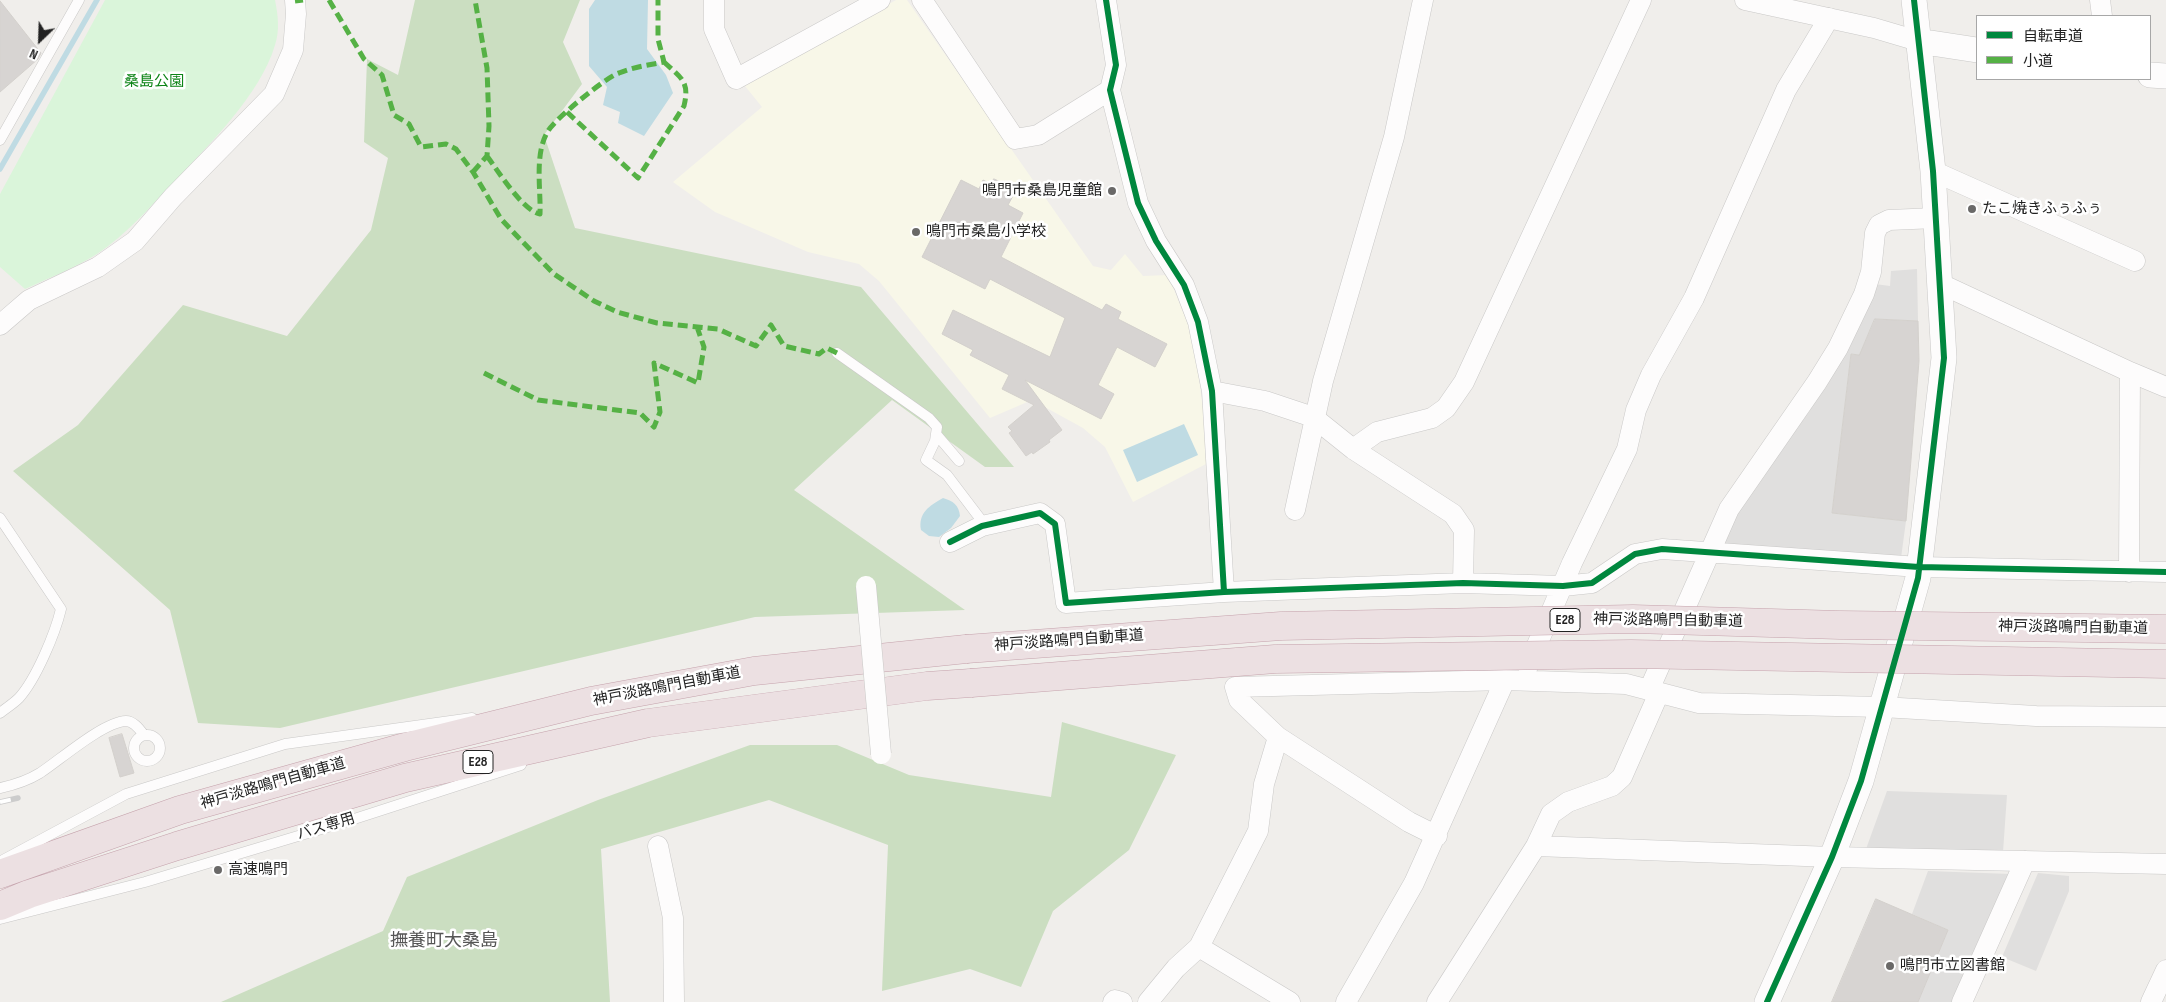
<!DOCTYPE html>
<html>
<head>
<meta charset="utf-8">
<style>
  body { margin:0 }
  #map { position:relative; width:2166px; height:1002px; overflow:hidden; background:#f0eeeb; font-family:"Sofia Sans Condensed","Noto Sans JP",sans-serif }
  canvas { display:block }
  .legend { position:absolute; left:1976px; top:15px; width:175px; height:65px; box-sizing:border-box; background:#fff; border:1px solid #a7a7a7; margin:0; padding:6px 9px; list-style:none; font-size:15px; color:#222 }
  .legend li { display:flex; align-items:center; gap:10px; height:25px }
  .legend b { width:25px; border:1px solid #a7a7a7 }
  .north { position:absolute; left:15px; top:15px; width:50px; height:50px; -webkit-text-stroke:4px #fff; paint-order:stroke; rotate:204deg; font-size:14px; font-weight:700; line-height:20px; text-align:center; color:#222 }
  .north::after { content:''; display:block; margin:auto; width:18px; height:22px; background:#222; clip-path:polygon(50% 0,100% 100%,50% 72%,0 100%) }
</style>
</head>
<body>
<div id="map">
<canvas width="2166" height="1002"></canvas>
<ul class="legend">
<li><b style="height:6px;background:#00873e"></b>自転車道</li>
<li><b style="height:6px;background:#55b145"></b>小道</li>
</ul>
<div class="north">N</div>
</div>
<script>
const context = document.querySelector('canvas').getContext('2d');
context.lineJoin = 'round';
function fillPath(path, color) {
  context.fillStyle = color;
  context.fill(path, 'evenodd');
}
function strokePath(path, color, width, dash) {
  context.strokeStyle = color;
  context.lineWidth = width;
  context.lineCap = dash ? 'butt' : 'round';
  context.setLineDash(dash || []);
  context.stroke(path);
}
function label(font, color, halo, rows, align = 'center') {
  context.font = font + ' "Sofia Sans Condensed","Noto Sans JP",sans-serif';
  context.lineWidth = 5;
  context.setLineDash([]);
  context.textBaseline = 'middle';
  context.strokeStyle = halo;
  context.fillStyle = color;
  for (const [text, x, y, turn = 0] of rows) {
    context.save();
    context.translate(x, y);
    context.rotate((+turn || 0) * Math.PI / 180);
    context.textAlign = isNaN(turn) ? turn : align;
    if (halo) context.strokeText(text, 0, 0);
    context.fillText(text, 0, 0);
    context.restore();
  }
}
fillPath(new Path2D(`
  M896,0H907L1093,266L1111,270L1125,254L1143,276L1168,275L1194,339L1204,418L1206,464L1133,502L1105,447L1083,428L1032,400L990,418L879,281L859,264L808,252L715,212L673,182L762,107L745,86Z`), '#f8f7e8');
fillPath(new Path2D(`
  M415,0H580L563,42L582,84L544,135L575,228L861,287L1014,467H985L892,400L794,490L965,610L755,617L280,728L198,723L170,610L13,471L78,425L183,305L287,336L371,230L388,158L364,142L367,59L398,75Z
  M1062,722L1176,755L1129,850L1053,911L1021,987L970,969L882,991L888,845L769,800L601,849L610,1002H221L383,931L407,877L598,800L750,745H837L909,775L1051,797Z`), '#cbdec1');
fillPath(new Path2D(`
  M105,0H275C278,15 280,30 275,45C261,94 207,147 172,184C148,209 126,235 97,254C75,268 49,278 25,289L0,267V194Z`), '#daf5da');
fillPath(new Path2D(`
  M1917,269L1918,321L1875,319L1859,355L1851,354L1832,513L1906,521L1901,558L1721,549L1736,506L1809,412L1869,305L1875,284L1890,286L1891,271Z
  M1887,791L2007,795L2003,852L1866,849Z
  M1928,871L2011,874L1955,1002H1918L1948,930L1912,914Z
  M2038,873L2069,876V891L2036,971L2002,957Z`), '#e0dfde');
fillPath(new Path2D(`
  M595,0H648L647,49L666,75L673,93L644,136L618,123L620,112L603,105L607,87L589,66V9Z
  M1184,424L1198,455L1137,482L1123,450Z
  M943,498C953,501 959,505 960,516L951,528L939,537L929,536L921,530C918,513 929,506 943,498Z`), '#bfdbe3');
strokePath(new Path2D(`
  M0,169L97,0`), '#bfdbe3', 5.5);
const building = new Path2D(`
  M0,1L41,53L38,59L0,92Z
  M994,179L1008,185L1006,191L1014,194L1008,205L1023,213L1001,257L1102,310L1106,304L1121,312L1118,319L1167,344L1155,367L1117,347L1098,385L1114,394L1101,419L1025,380L1062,430L1049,440L1050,442L1033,454L1032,452L1026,456L1009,433L1012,431L1008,427L1034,405L1002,389L1009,375L970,355L973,350L942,334L953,310L1050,357L1065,318L990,279L985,289L922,257L961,180L979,189L983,180L991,184Z
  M1875,319L1918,321L1919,361L1906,521L1832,513L1851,354L1859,355Z
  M122,734L134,773L120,777L109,738Z
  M1876,899L1948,930L1918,1002H1832Z`);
fillPath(building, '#d7d4d2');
strokePath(building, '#d3d0cc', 1);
const service = new Path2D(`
  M0,140L79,0
  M837,353L929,418L937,427L935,441L926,460L947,475L985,525
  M936,434L959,461
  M0,518L61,609C55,634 36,679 19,698C13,704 6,708 0,713
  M134 748a13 13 0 1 1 26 0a13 13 0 1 1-26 0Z
  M0,788C14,785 27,781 40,773C60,760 103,722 126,721C134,721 140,730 144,735
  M3,860L126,794L285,744L472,718
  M0,919L145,882L348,821L521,765`);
const minor = new Path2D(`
  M714,0V29L736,79L880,0
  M922,0L1015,139L1038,135L1110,90
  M1106,0L1116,65L1110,90L1138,203L1156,241L1184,285L1198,322L1212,391L1224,592
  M1745,0L1874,28L1918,41
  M2100,0L2102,16
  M1933,171L2135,261
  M1941,284L2130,372L2129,572
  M0,325L29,300L98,267L135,241L173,197L274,94L293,50L296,14L295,0
  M2130,372L2166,387
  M1212,391L1265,401L1313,417L1353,449L1453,514L1464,530L1463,583
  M1353,449L1377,432L1432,418L1446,408L1464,382L1641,0
  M1295,510L1323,381L1394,137L1423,0
  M950,542L982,526L1040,513L1055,524L1066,603L1224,592L1463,583L1563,586L1592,583L1635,554L1662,549L1919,567L2166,572
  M1528,666L1572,563L1627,449L1636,410L1651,375L1694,298L1786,90L1829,18
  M1649,690L1729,509L1817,382L1838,348L1864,294L1871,272L1875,233L1879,225L1889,220L1936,218
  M1437,836L1409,822L1278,737L1239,700L1235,687L1505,680L1626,684L1699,703L1882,707L2036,716L2166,717
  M658,846L673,918L674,1002
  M1536,846L1832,857L2166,864
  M1199,947L1290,1002
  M1113,1002L1115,1000L1122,1002
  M1148,1002L1176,968L1199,947L1258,831L1264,784L1278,737
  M1346,1002L1414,883L1505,680
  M1437,1002L1536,846L1551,814L1568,802L1612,786L1622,777L1659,693
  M1962,1002L2025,861
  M2151,1002L2166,970`);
const tertiary = new Path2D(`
  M1918,41L1977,50
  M2150,75L2166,76
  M1767,1002L1832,857L1861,781L1918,578L1944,358L1933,171L1914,0`);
const motorway = new Path2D(`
  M0,874L180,810L405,747L591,701L754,671L966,649
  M0,906L29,894L177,846L405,778L648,723L927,686L971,683`);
strokePath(service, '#c9c8c7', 11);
strokePath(minor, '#c9c8c7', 21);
strokePath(tertiary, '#c9c8c7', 26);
strokePath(motorway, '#c5a2ac', 29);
strokePath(service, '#fdfcfc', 10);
strokePath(minor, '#fdfcfc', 20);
strokePath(tertiary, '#fdfcfc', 25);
strokePath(motorway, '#ece0e2', 28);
const rail = new Path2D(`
  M0,802L18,798`);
strokePath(rail, '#ccc', 5.5);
strokePath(rail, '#fff', 4, [11]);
const minorBridge = new Path2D(`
  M866,586L881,754`);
const motorwayBridge = new Path2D(`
  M966,649L1281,626L1633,619L1840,625L2166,629
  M971,683L1275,659L1631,654L2166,664`);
strokePath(minorBridge, '#c9c8c7', 21, []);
strokePath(motorwayBridge, '#c5a2ac', 29, []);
strokePath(minorBridge, '#fdfcfc', 20);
strokePath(motorwayBridge, '#ece0e2', 28);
strokePath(new Path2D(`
  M329,0L364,59L382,75L394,115L409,124L421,147L446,144L456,149L473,172L501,219L516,235L554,274L594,301L617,312L657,323L718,329L756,346L771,325L784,346L819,354L827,348L837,353
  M295,1L303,0
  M567,112L638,178L684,106C690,81 681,78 664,62
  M487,156C498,171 523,211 540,214C541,189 534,154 548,131C555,119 606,77 619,73C633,67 649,65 664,62L658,39V0
  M473,172L487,156L489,126L487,68L475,0
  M484,373L538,400L640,413L654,427L660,412L654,363L698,383L704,347L697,327`), '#55b145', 5, [10, 5]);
strokePath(new Path2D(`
  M1106,0L1116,65L1110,90L1138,203L1156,241L1184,285L1198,322L1212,391L1224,592
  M950,542L982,526L1040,513L1055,524L1066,603L1224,592L1463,583L1563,586L1592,583L1635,554L1662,549L1919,567L2166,572
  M1767,1002L1832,857L1861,781L1918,578L1944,358L1933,171L1914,0`), '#00873e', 6);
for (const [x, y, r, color] of [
  [1112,191,5,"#6a6968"],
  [1972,209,5,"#6a6968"],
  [916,232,5,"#6a6968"],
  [218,870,5,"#6a6968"],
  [1890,966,5,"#6a6968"]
]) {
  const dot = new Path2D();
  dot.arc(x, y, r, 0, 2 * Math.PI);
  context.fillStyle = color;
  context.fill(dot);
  strokePath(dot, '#fff', 2);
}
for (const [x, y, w] of [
  [1565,620,30],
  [478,762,30]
]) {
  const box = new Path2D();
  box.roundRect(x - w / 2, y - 11.5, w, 23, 4);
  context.fillStyle = '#fff';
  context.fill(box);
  strokePath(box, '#222', 1);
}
label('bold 14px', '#222', null, [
  ["E28",1565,620],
  ["E28",478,762]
]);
label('15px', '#0c8416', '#fff', [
  ["桑島公園",154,82]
]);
label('15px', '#222', '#fff', [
  ["鳴門市桑島児童館",1102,191,"right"],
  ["たこ焼きふぅふぅ",1982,209],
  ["鳴門市桑島小学校",926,232],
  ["高速鳴門",228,870],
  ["鳴門市立図書館",1900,966]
], 'left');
label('15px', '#222', '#fff', [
  ["神戸淡路鳴門自動車道",1668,621,1],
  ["神戸淡路鳴門自動車道",2073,628,1],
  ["神戸淡路鳴門自動車道",1069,641,-4],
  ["神戸淡路鳴門自動車道",667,687,-11],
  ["神戸淡路鳴門自動車道",273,784,-16],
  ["バス専用",326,827,-17]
]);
label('18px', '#555', '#fff', [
  ["撫養町大桑島",444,941]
]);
</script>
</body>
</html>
